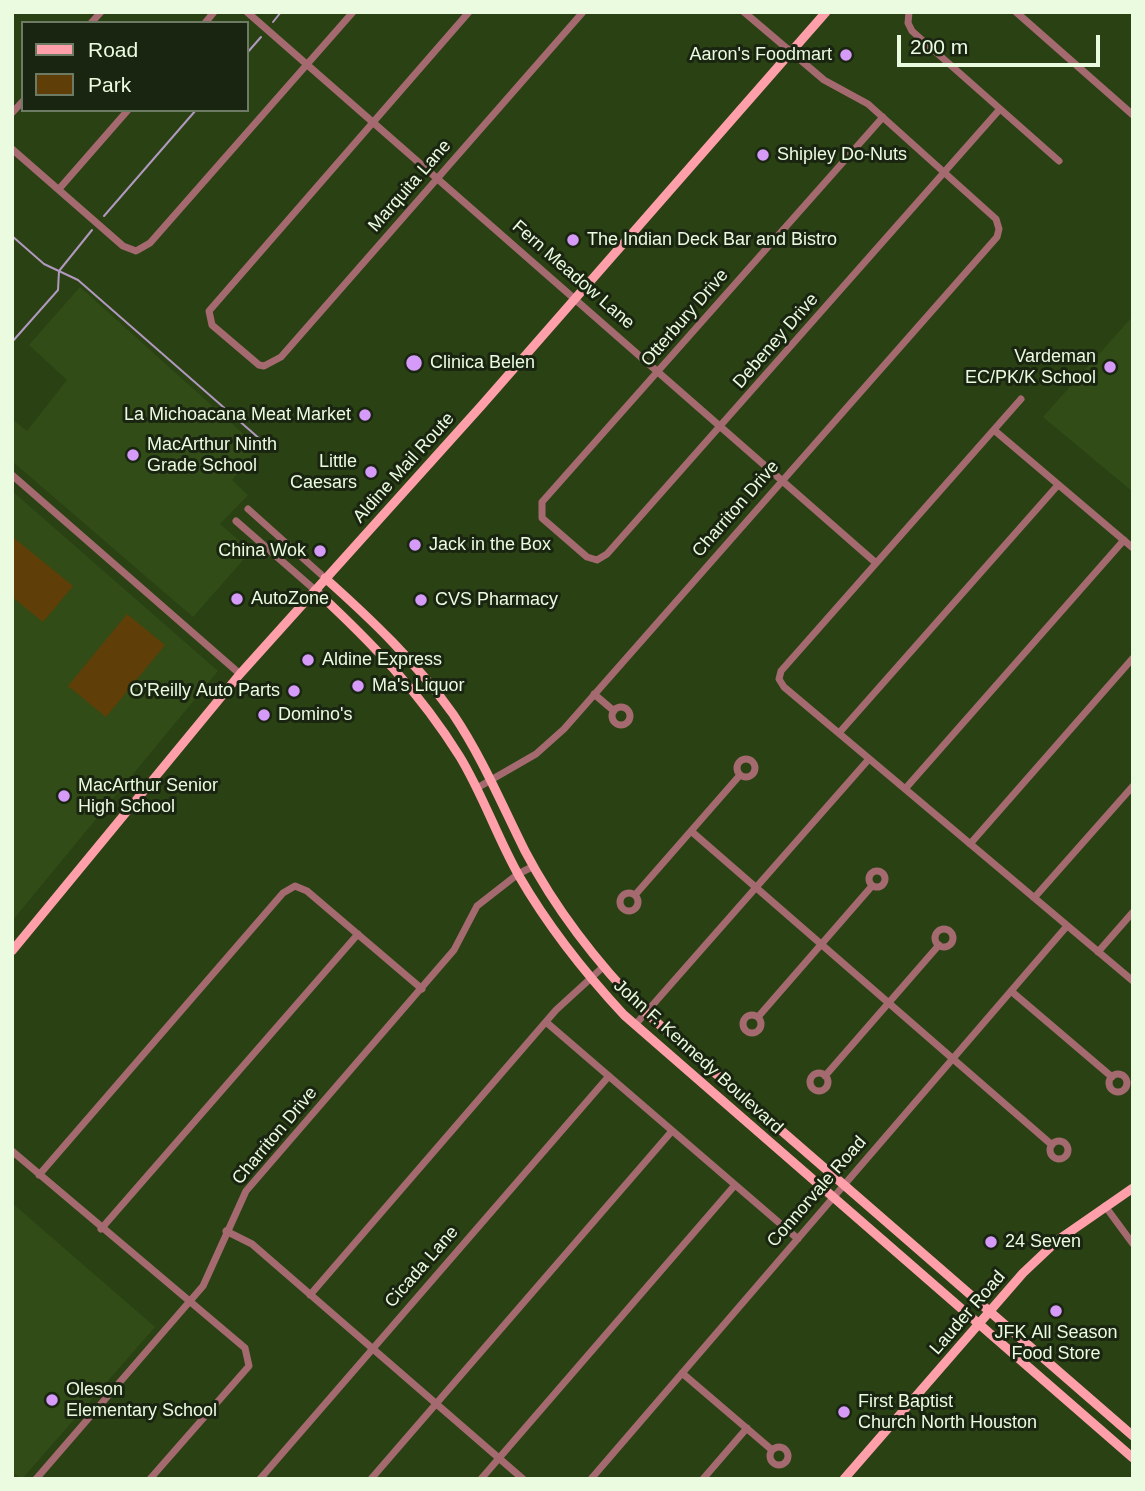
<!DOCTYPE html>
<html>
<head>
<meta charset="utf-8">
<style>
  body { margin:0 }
  #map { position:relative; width:1145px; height:1491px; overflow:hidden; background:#2a4213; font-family:Helvetica,sans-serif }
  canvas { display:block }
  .frame { position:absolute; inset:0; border:14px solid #ebfbe0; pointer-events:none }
  .legend { position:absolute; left:21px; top:21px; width:228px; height:91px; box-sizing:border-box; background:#1a2511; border:2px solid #6e7b64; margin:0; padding:9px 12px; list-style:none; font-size:21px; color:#ebfbe0 }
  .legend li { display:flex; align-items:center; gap:14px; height:35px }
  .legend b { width:35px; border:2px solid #6e7b64 }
  .scale { position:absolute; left:897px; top:35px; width:203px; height:32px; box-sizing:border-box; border:4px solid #ebfbe0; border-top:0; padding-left:9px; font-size:21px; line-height:24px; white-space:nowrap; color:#ebfbe0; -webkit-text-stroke:5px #1a2511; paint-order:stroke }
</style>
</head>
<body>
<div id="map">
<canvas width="1145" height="1491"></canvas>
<div class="frame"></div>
<ul class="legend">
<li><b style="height:9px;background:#fe9faa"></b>Road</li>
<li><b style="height:19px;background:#603e07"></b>Park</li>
</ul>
<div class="scale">200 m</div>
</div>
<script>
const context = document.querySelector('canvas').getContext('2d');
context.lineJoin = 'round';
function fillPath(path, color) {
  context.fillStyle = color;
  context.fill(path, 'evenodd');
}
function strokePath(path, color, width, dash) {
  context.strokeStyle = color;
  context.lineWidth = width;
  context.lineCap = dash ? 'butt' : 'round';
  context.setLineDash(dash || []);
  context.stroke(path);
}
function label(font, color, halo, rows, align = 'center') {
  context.font = font + ' Helvetica,sans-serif';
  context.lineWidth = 6;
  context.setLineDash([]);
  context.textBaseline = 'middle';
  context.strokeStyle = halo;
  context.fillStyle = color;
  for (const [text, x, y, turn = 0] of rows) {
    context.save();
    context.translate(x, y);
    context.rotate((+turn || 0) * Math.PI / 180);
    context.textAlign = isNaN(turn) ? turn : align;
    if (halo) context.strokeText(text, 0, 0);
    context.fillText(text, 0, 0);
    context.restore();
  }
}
fillPath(new Path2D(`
  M80,287L259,448L232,480L248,495L220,524L251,551L193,617L12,461V419L27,431L67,380L29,345Z
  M1133,316V492L1043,417Z
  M12,491L218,671L12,921Z
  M12,1203L155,1327L22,1479L12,1472Z`), '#314c16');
fillPath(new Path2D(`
  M14,538L73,586L43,622L12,597Z
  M127,614L165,645L106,717L68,686Z`), '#603e07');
strokePath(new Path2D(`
  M273,22L281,12
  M247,53L261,37
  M104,216L196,110
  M12,236L44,264L78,280L261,440
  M12,342L58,290L59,271L92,230`), '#b198bf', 2);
strokePath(new Path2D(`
  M247,12L876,563
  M469,12L209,311L212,325L259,365L264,366L281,357L583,12
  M909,12L908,23L912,31L1059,161
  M1016,12L1133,115
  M91,23L101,12
  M205,23L214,12
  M12,113L23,101
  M883,117L542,502V518L587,557L597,560L607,554L1000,109
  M12,149L123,246L136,251L150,243L353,12
  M59,189L128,110
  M1021,399L781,671L779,679L784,687L1133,981
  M994,430L1133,548
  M12,475L240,674
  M248,509L325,578
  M236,521L315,590
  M594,694L614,711
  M612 716a9 9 0 1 1 18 0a9 9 0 1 1-18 0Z
  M839,733L1058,485
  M737 768a9 9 0 1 1 18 0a9 9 0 1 1-18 0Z
  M477,788L536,754L564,729L997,237L999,229L996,219L868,104L824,80L744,12
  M905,789L1124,540
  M691,831L1052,1145
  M970,844L1133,658
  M869 879a8 8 0 1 1 16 0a8 8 0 1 1-16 0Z
  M620 902a9 9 0 1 1 18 0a9 9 0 1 1-18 0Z
  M635,895L740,775
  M1034,898L1133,786
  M935 938a9 9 0 1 1 18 0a9 9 0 1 1-18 0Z
  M1098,952L1133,912
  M1011,991L1112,1077
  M743 1024a9 9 0 1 1 18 0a9 9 0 1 1-18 0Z
  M758,1017L872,886
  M546,1022L798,1239
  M635,1025L869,759
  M810 1082a9 9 0 1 1 18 0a9 9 0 1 1-18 0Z
  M1109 1083a9 9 0 1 1 18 0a9 9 0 1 1-18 0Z
  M825,1076L939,945
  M1050 1150a9 9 0 1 1 18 0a9 9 0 1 1-18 0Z
  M12,1151L245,1348L249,1366L150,1479
  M39,1175L283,893L295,886L307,891L422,989
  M1105,1206L1133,1244
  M101,1229L358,934
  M226,1231L252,1244L523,1479
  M310,1295L556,1010L602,968
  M682,1373L772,1450
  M770 1456a9 9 0 1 1 18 0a9 9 0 1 1-18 0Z
  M36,1479L203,1286L246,1191L454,950L477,906L518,874L534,866
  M260,1479L609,1076
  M371,1479L672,1131
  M481,1479L735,1185
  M591,1479L1067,926
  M703,1479L747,1428`), '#a46a70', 7);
strokePath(new Path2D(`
  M325,578C372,620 416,662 453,714C482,757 502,805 525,851C557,912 598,964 646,1013L1133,1436
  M315,590C371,642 419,691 460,757C483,795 497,837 519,876C548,926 585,973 624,1015L1133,1458
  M12,951L240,674L482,405L826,12
  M844,1479L1023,1273L1058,1240L1133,1188`), '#fe9faa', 9);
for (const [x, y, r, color] of [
  [846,55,7,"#d69bf9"],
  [763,155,7,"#d69bf9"],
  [573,240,7,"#d69bf9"],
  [414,363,9,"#d69bf9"],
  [1110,367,7,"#d69bf9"],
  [365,415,7,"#d69bf9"],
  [133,455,7,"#d69bf9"],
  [371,472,7,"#d69bf9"],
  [415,545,7,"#d69bf9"],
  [320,551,7,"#d69bf9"],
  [237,599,7,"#d69bf9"],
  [421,600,7,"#d69bf9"],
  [308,660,7,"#d69bf9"],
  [358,686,7,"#d69bf9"],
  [294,691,7,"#d69bf9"],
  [264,715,7,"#d69bf9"],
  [64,796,7,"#d69bf9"],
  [991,1242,7,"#d69bf9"],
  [1056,1311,7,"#d69bf9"],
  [52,1400,7,"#d69bf9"],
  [844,1412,7,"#d69bf9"]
]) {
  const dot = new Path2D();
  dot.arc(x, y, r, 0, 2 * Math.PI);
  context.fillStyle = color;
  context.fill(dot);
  strokePath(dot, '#1a2511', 2.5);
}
label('18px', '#ebfbe0', '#1a2511', [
  ["Aaron's Foodmart",832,55,"right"],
  ["Shipley Do-Nuts",777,155],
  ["The Indian Deck Bar and Bistro",587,240],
  ["Vardeman",1096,357,"right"],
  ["EC/PK/K School",1096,378,"right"],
  ["Clinica Belen",430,363],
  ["La Michoacana Meat Market",351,415,"right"],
  ["MacArthur Ninth",147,445],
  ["Grade School",147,466],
  ["Little",357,462,"right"],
  ["Caesars",357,483,"right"],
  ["Jack in the Box",429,545],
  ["China Wok",306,551,"right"],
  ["AutoZone",251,599],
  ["CVS Pharmacy",435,600],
  ["Aldine Express",322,660],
  ["Ma's Liquor",372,686],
  ["O'Reilly Auto Parts",280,691,"right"],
  ["Domino's",278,715],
  ["MacArthur Senior",78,786],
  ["High School",78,807],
  ["24 Seven",1005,1242],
  ["JFK All Season",1056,1333,"center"],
  ["Food Store",1056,1354,"center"],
  ["Oleson",66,1390],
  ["Elementary School",66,1411],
  ["First Baptist",858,1402],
  ["Church North Houston",858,1423]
], 'left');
label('18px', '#ebfbe0', '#1a2511', [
  ["Marquita Lane",410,186,-49],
  ["Fern Meadow Lane",573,275,41],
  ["Otterbury Drive",685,318,-49],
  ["Debeney Drive",776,341,-49],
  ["Aldine Mail Route",404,468,-48],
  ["Charriton Drive",736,509,-49],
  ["John F. Kennedy Boulevard",698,1057,42],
  ["Charriton Drive",275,1136,-50],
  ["Connorvale Road",817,1192,-49],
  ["Cicada Lane",422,1267,-49],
  ["Lauder Road",968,1313,-49]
]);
</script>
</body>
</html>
